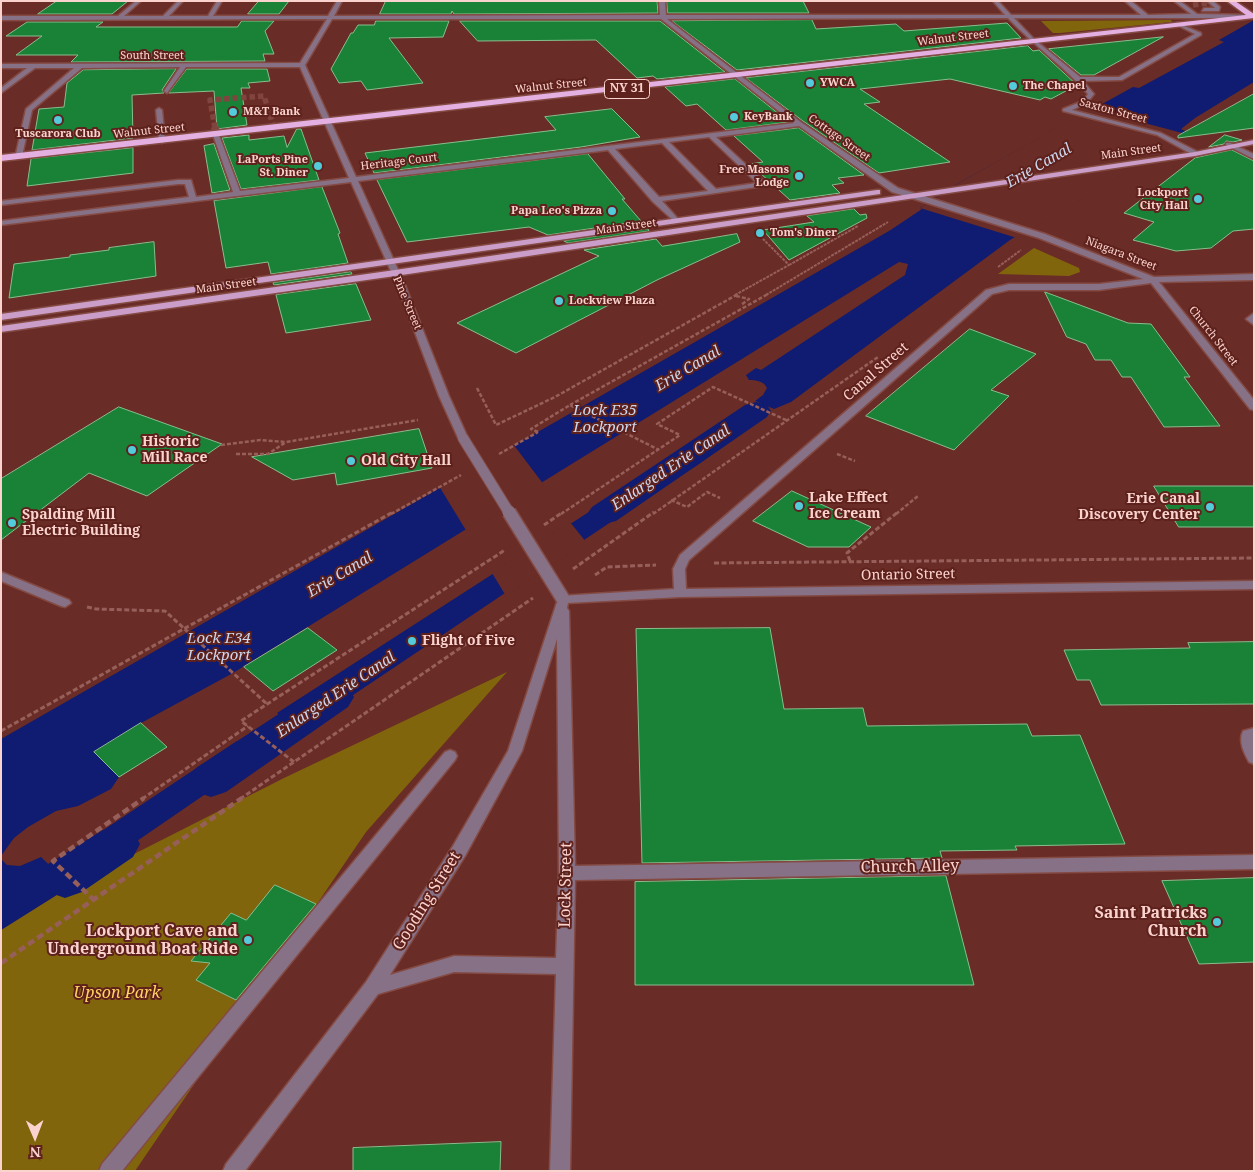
<!DOCTYPE html>
<html>
<head>
<meta charset="utf-8">
<style>
  body { margin:0 }
  #map { position:relative; width:1255px; height:1172px; overflow:hidden; background:#6a2c26; font-family:"Noto Serif",serif }
  canvas { display:block }
  .frame { position:absolute; inset:0; border:2px solid #fbd3ce; pointer-events:none }
  .north { position:absolute; left:10px; top:1112px; width:50px; height:50px; -webkit-text-stroke:4px #5e211c; paint-order:stroke; rotate:179deg; font-size:14px; font-weight:700; line-height:20px; text-align:center; color:#fbd3ce }
  .north::after { content:''; display:block; margin:auto; width:18px; height:22px; background:#fbd3ce; clip-path:polygon(50% 0,100% 100%,50% 72%,0 100%) }
</style>
</head>
<body>
<div id="map">
<canvas width="1255" height="1172"></canvas>
<div class="frame"></div>
<div class="north">N</div>
</div>
<script>
const context = document.querySelector('canvas').getContext('2d');
context.lineJoin = 'round';
function fillPath(path, color) {
  context.fillStyle = color;
  context.fill(path, 'evenodd');
}
function strokePath(path, color, width, dash) {
  context.strokeStyle = color;
  context.lineWidth = width;
  context.lineCap = dash ? 'butt' : 'round';
  context.setLineDash(dash || []);
  context.stroke(path);
}
function label(font, color, halo, rows, align = 'center') {
  context.font = font + ' "Noto Serif",serif';
  context.lineWidth = 4;
  context.setLineDash([]);
  context.textBaseline = 'middle';
  context.strokeStyle = halo;
  context.fillStyle = color;
  for (const [text, x, y, turn = 0] of rows) {
    context.save();
    context.translate(x, y);
    context.rotate((+turn || 0) * Math.PI / 180);
    context.textAlign = isNaN(turn) ? turn : align;
    if (halo) context.strokeText(text, 0, 0);
    context.fillText(text, 0, 0);
    context.restore();
  }
}
fillPath(new Path2D(`
  M1171,20L1172,22L1060,33H1053L1041,21Z
  M1034,248L1079,268L1080,272L1069,276L998,274Z
  M507,672L366,832L135,1171H1V930L71,886L284,778Z`), '#81650d');
fillPath(new Path2D(`
  M1254,20V82L1195,118L1181,129L1189,133L1010,240L791,402L774,409L755,401L763,395L767,388C764,381 756,380 749,380L746,375L756,368L761,370L905,275L908,264L899,262L233,673L141,723L94,752L119,777L111,789L78,806L56,811L28,827L14,838L1,856V739L889,231L922,209L920,208L964,180L1133,87L1139,88L1224,42L1219,40Z
  M746,407L766,416L696,466L664,486L643,476Z
  M637,481L657,491L301,730L277,713Z
  M237,741L258,758L83,878L63,857Z
  M41,857L71,886L1,930V859L7,865L20,866Z`), '#0f1c71');
fillPath(new Path2D(`
  M1091,109L1190,135L1017,238L920,208L964,180Z
  M513,444L544,485L467,532L439,486Z
  M570,522L586,542L506,596L492,573Z`), '#6a2c26');
fillPath(new Path2D(`
  M756,402L767,405L771,411L767,417L616,521L604,524L592,521L587,514L592,507L745,405Z
  M334,682L348,687L354,697L348,707L226,792L211,797L196,792L189,780L196,768L320,687Z
  M117,825L133,831L140,844L133,857L82,892L65,898L48,892L42,878L48,864L101,831Z`), '#0f1c71');
const building = new Path2D(`
  M57,1H128L112,14H38Z
  M259,1H289L279,14H248Z
  M386,1H657L658,13L454,14L452,11L451,14H380Z
  M667,1H803L809,13H668Z
  M812,20L816,29L896,24L904,31L1007,23L1021,38L737,70L672,21Z
  M242,21H274L265,31L274,54H263L265,61L71,62L78,55H16L42,36H6L27,22H103L96,27H237Z
  M376,21H449L443,37L389,38L423,83L367,90L361,81L339,83L331,69L351,33H353L358,25H374Z
  M460,21H660L725,72L657,79L653,76L637,78L596,40L478,41Z
  M1163,37L1094,75H1081L1049,49Z
  M1028,46L1033,51L1039,50L1077,85L1051,99L1045,97L1040,100L950,79L860,89L880,102L864,104L950,162L879,173L803,121L746,78Z
  M176,69L162,90L164,93L132,95L133,138L32,150L39,109L64,107L67,83L83,70Z
  M187,69H267L270,81L248,83L250,88H241L247,125L217,129L214,91L169,93Z
  M735,79L789,122L726,130L697,104L686,106L665,87Z
  M1254,94V128L1178,138V136Z
  M612,109L640,137L581,147L374,173L365,153L556,130L545,117Z
  M799,128L864,175L838,178L844,183L832,185L840,193L790,200L750,164L763,162L734,136Z
  M297,129H301L319,180L241,189L222,138L249,135V140L284,136L287,147Z
  M1225,135L1242,140L1233,142L1226,141L1224,144L1209,147Z
  M214,144L230,190L212,193L204,146Z
  M133,148V173L27,186L31,159Z
  M1232,150L1254,161V229L1233,231L1211,248L1176,251L1133,240L1154,222L1124,213L1195,158Z
  M588,154L625,199H622L641,221L548,235L529,227L407,242L377,180Z
  M322,187L340,233L338,234L348,263L271,274L268,262L226,268L214,201Z
  M854,209L860,215L866,214L867,218L789,260L763,230L814,222L807,216Z
  M648,229L649,231L568,243L564,241Z
  M737,234L740,242L657,280L516,353L457,323L599,256L584,250L656,239L662,246Z
  M154,242L156,276L9,298L14,264L70,257V255L109,250V248Z
  M351,272L352,274L274,285L273,283Z
  M356,284L371,320L286,333L276,295Z
  M1045,292L1128,323L1151,324L1190,377H1184L1220,426L1164,427L1131,377H1122L1111,360H1095L1086,344L1067,337Z
  M970,329L1036,354L991,390L1009,396L954,450L866,416Z
  M119,407L222,444L147,496L89,473L1,540V479Z
  M419,429L432,468L337,485L335,473L293,480L252,457Z
  M1154,486H1254V527H1179Z
  M792,491L871,527L849,547H808L753,521Z
  M308,628L337,650L273,691L244,667Z
  M770,628L784,709L863,708L867,726L1027,724L1032,736L1080,735L1125,844L1015,846L1017,850L940,851L942,858L642,863L636,629Z
  M1254,642V704L1101,705L1090,680H1077L1064,650L1190,648L1188,643Z
  M141,723L167,747L119,777L94,752Z
  M946,876L974,985H635V882Z
  M1254,878V962L1199,964L1162,881Z
  M275,885L316,904L236,1000L196,980L210,963L191,961L231,913L246,920Z
  M501,1142L500,1171H353V1148Z`);
fillPath(building, '#198237');
strokePath(building, '#87be8e', 1);
strokePath(new Path2D(`
  M1193,5L1207,3
  M215,128L210,100L264,96L274,128`), '#80453f', 5.5, [5.5, 3]);
strokePath(new Path2D(`
  M215,127L216,135`), '#80453f', 8, [8, 4]);
const minor = new Path2D(`
  M136,1H141L124,16H163L178,1H183L169,16H208L217,1H222L213,16H328L337,1H342L334,16L660,15L659,1H665L666,15H1005L993,1H998L1011,15H1141L1125,1H1131L1148,15L1191,14L1174,1H1180L1197,14L1254,15L1252,18H1014L1034,39L1080,77H1119L1195,34L1177,25V23L1201,33V35L1122,80L1083,81L1094,94L1087,103L1072,110L1161,133L1198,152L1199,154L1195,156L1157,135L1063,111V109L1083,101L1088,94C1064,66 1033,45 1008,18L667,19L802,123L898,188L1045,234L1154,277L1254,274V280L1159,282L1254,400V410L1250,409L1151,283L1099,290H1009L992,294L689,560L685,569L686,589L1254,581V589L680,597L568,603L567,608L569,611L575,866L1254,855V869L575,880L570,1171H550L556,974L454,972L378,994L245,1171H223L226,1164L366,982L453,846L508,751L559,596L674,589L673,569L680,555L986,290L1009,284H1099L1143,279L1039,238L892,192L799,126L716,137L767,184L763,186L662,201L680,221L676,223L653,202L608,150L358,181L405,285L449,396L468,438L467,440H459L439,396L397,285L351,182L1,225V221L189,197L185,184H178L1,205V201L178,180H191L196,197L233,192L213,135L216,133L219,135L240,191L349,178L300,67H186L167,93L164,91L180,67L82,68L32,110L22,156L15,158L26,109L74,68H35L1,93V88L27,68H1V64L300,63L327,19L1,20V16H118ZM332,19H661L794,123L356,177L305,65ZM709,137L757,183L716,189L669,142ZM662,143L708,191L659,197L615,149ZM557,639L559,873L556,958L454,956L390,975L465,856L522,751Z
  M1207,1H1213L1220,7L1219,11H1202L1204,8H1215Z
  M159,108L162,110L165,141L162,143L159,141L156,110Z
  M1226,143H1230L1254,154V159L1226,145Z
  M1254,313V325L1246,319Z
  M1,572L69,600L71,603L65,607L61,606L1,581Z
  M1254,728V764L1249,762C1244,753 1238,741 1243,731Z
  M450,750L455,752L457,756L455,760L122,1171H99L102,1164L445,752Z`);
const major = new Path2D(`
  M1254,140V144L1195,156L395,276L1,332V326L395,270L1195,152Z
  M877,190H880V194L1,320V314Z`);
const highway = new Path2D(`
  M1227,1H1235L1254,14V18L1,161V155L1246,15Z`);
strokePath(minor, '#844a44', 3);
strokePath(major, '#844a44', 3);
strokePath(highway, '#844a44', 3);
strokePath(new Path2D(`
  M789,265L858,226
  M998,267L1021,250
  M735,295L789,265L763,239
  M766,295L888,222`), '#975f5a', 2, [3, 1]);
strokePath(new Path2D(`
  M736,296L749,299L741,305
  M477,388L496,425L555,397L738,294
  M570,405L768,294
  M538,432L531,429L570,405L659,450
  M221,445L260,440L286,442L418,420
  M236,454H268L286,442
  M499,454L538,432
  M837,454L855,461
  M671,500L687,507L707,492L720,498
  M391,514L461,475
  M561,514L680,435L657,424L713,387L786,420
  M653,514L878,357
  M896,514L918,496`), '#975f5a', 2.5, [4, 2]);
strokePath(new Path2D(`
  M544,525L563,512
  M850,561L847,553L898,512
  M714,563L1254,558
  M573,569L654,512
  M595,575L607,567L656,565
  M87,607L96,609L165,611L267,704
  M1,731L393,512
  M294,762L241,721L505,550
  M142,799L248,726
  M240,799L533,598`), '#975f5a', 3, [5, 2.5]);
strokePath(new Path2D(`
  M95,901L53,861L144,798
  M1,963L242,798`), '#975f5a', 4.5, [7, 4]);
fillPath(minor, '#877186');
fillPath(major, '#ca9ec8');
fillPath(highway, '#e4b0e2');
const minorBridgeFar1 = new Path2D(`
  M463,438L510,514`);
const minorBridge = new Path2D(`
  M509,512L563,599`);
strokePath(minorBridgeFar1, '#844a44', 12, []);
strokePath(minorBridge, '#844a44', 16, []);
strokePath(minorBridgeFar1, '#877186', 10);
strokePath(minorBridge, '#877186', 13);
for (const [x, y, r, color] of [
  [810,83,5,"#53cbdb"],
  [1013,86,5,"#53cbdb"],
  [233,112,5,"#53cbdb"],
  [734,117,5,"#53cbdb"],
  [58,120,5,"#53cbdb"],
  [318,166,5,"#53cbdb"],
  [799,176,5,"#53cbdb"],
  [1198,199,5,"#53cbdb"],
  [612,211,5,"#53cbdb"],
  [760,233,5,"#53cbdb"],
  [559,301,5,"#53cbdb"],
  [132,450,5,"#53cbdb"],
  [351,461,5,"#53cbdb"],
  [799,506,5,"#53cbdb"],
  [1210,507,5,"#53cbdb"],
  [12,523,5,"#53cbdb"],
  [412,641,5,"#53cbdb"],
  [1217,922,5,"#53cbdb"],
  [248,940,5,"#53cbdb"]
]) {
  const dot = new Path2D();
  dot.arc(x, y, r, 0, 2 * Math.PI);
  context.fillStyle = color;
  context.fill(dot);
  strokePath(dot, '#5e211c', 2);
}
label('11px', '#fbd3ce', '#5e211c', [
  ["Walnut Street",953,38,-7],
  ["South Street",152,56],
  ["Walnut Street",551,86,-6],
  ["Saxton Street",1113,111,15],
  ["Walnut Street",149,131,-6],
  ["Cottage Street",839,138,35],
  ["Main Street",1131,152,-8],
  ["Heritage Court",399,162,-7],
  ["Main Street",626,227,-8],
  ["Niagara Street",1121,254,21],
  ["Main Street",226,286,-8],
  ["Pine Street",407,303,67],
  ["Church Street",1213,336,52]
]);
label('bold 11px', '#fbd3ce', '#5e211c', [
  ["YWCA",820,83],
  ["The Chapel",1023,86],
  ["M&T Bank",243,112],
  ["KeyBank",744,117],
  ["Tuscarora Club",58,134,"center"],
  ["LaPorts Pine",308,160,"right"],
  ["St. Diner",308,173,"right"],
  ["Free Masons",789,170,"right"],
  ["Lodge",789,183,"right"],
  ["Lockport",1188,193,"right"],
  ["City Hall",1188,206,"right"],
  ["Papa Leo's Pizza",602,211,"right"],
  ["Tom's Diner",770,233],
  ["Lockview Plaza",569,301]
], 'left');
for (const [x, y, w] of [
  [627,89,45]
]) {
  const box = new Path2D();
  box.roundRect(x - w / 2, y - 9.5, w, 19, 4);
  context.fillStyle = '#5e211c';
  context.fill(box);
  strokePath(box, '#fbd3ce', 1);
}
label('bold 12px', '#fbd3ce', null, [
  ["NY 31",627,89]
]);
label('14px', '#fbd3ce', '#5e211c', [
  ["Canal Street",876,372,-41],
  ["Ontario Street",908,575,-1]
]);
label('bold 14px', '#fbd3ce', '#5e211c', [
  ["Historic",142,442],
  ["Mill Race",142,458],
  ["Old City Hall",361,461],
  ["Lake Effect",809,498],
  ["Ice Cream",809,514],
  ["Erie Canal",1200,499,"right"],
  ["Discovery Center",1200,515,"right"],
  ["Spalding Mill",22,515],
  ["Electric Building",22,531],
  ["Flight of Five",422,641]
], 'left');
label('italic 15px', '#ccd6ee', '#5e211c', [
  ["Erie Canal",1039,166,-30],
  ["Erie Canal",688,369,-31],
  ["Lock E35",605,411],
  ["Lockport",605,428],
  ["Enlarged Erie Canal",671,468,-34],
  ["Erie Canal",340,575,-31],
  ["Lock E34",219,639],
  ["Lockport",219,656],
  ["Enlarged Erie Canal",336,695,-34]
]);
label('16px', '#fbd3ce', '#5e211c', [
  ["Church Alley",910,867,-1],
  ["Lock Street",566,885,-89],
  ["Gooding Street",427,901,-58]
]);
label('bold 16px', '#fbd3ce', '#5e211c', [
  ["Saint Patricks",1207,913],
  ["Church",1207,931],
  ["Lockport Cave and",238,931],
  ["Underground Boat Ride",238,949]
], 'right');
label('italic 16px', '#ffd362', '#5e211c', [
  ["Upson Park",117,993]
]);
</script>
</body>
</html>
